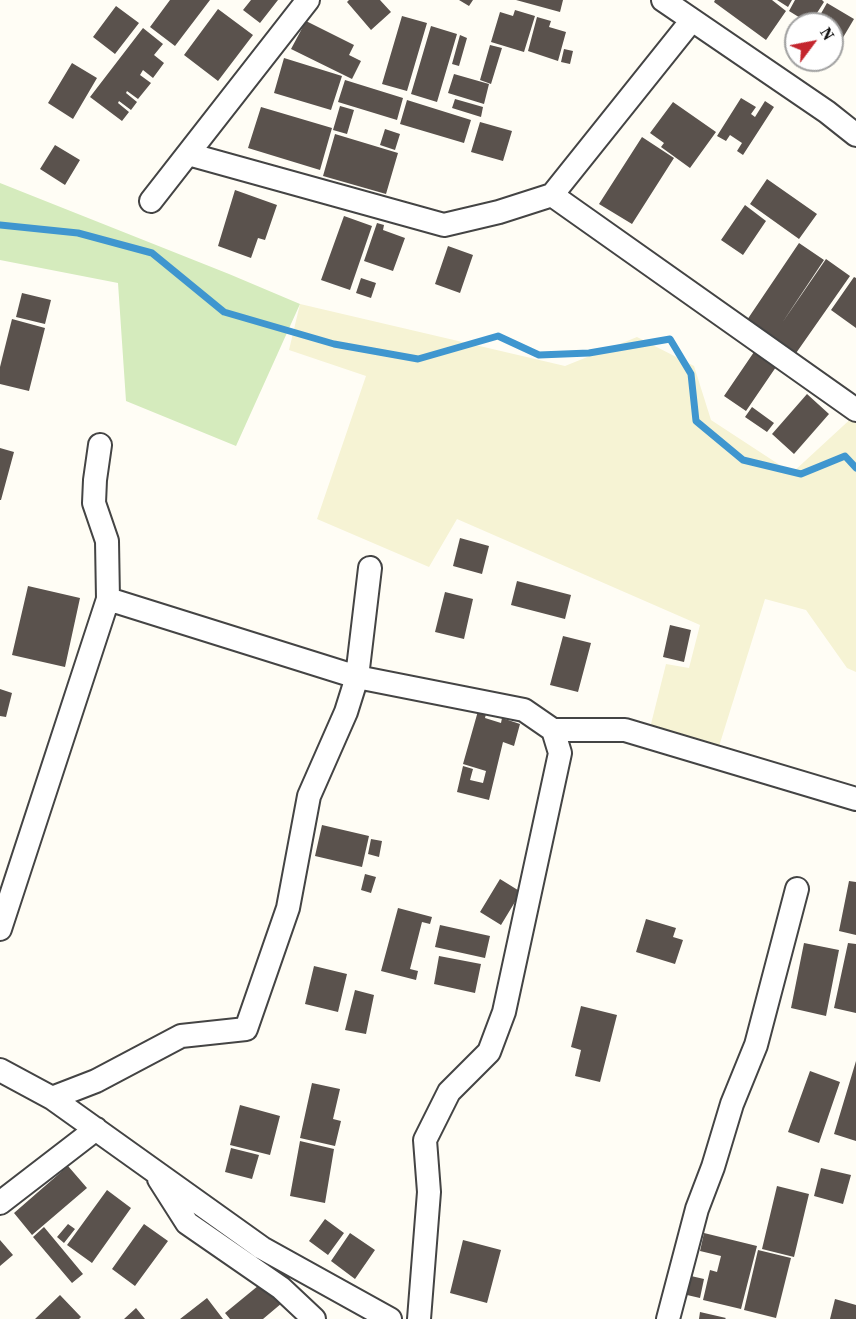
<!DOCTYPE html>
<html>
<head>
<meta charset="utf-8">
<style>
  body { margin:0 }
  #map { position:relative; width:856px; height:1319px; overflow:hidden; background:#fffdf5; font-family:"Source Serif 4",serif }
  canvas { display:block }
  .north { position:absolute; left:784px; top:12px; width:60px; height:60px; box-sizing:border-box; background:#fff; border:2px solid #a0a0a0; border-radius:50%; rotate:58deg; font-size:16px; font-weight:700; line-height:24px; text-align:center; color:#111 }
  .north::after { content:''; display:block; margin:auto; width:21px; height:27px; background:#c4262e; clip-path:polygon(50% 0,100% 100%,50% 72%,0 100%) }
</style>
</head>
<body>
<div id="map">
<canvas width="856" height="1319"></canvas>
<div class="north">N</div>
</div>
<script>
const context = document.querySelector('canvas').getContext('2d');
context.lineJoin = 'round';
function fillPath(path, color) {
  context.fillStyle = color;
  context.fill(path, 'evenodd');
}
function strokePath(path, color, width, dash) {
  context.strokeStyle = color;
  context.lineWidth = width;
  context.lineCap = dash ? 'butt' : 'round';
  context.setLineDash(dash || []);
  context.stroke(path);
}
fillPath(new Path2D(`
  M300,304L565,366L637,337L694,366L711,420L792,473L856,414V672L847,668L806,610L765,599L716,756L649,732L666,664L689,668L700,625L457,519L429,567L317,519L366,376L289,350Z`), '#f6f3d4');
fillPath(new Path2D(`
  M0,183L229,274L300,304L236,446L126,401L118,283L0,260Z`), '#d5ebbd');
strokePath(new Path2D(`
  M0,225L78,233L152,253L224,312L334,344L418,359L498,336L539,355L589,353L670,339L691,374L696,421L743,460L801,474L845,456L856,468`), '#3f96cf', 7);
fillPath(new Path2D(`
  M170,0H210L175,46L150,27Z
  M251,0H278L260,23L243,10Z
  M349,0H380L391,12L371,30L347,2Z
  M459,0H473L469,6Z
  M516,0H563L560,12Z
  M715,0H772L786,11L766,40L714,2Z
  M777,0H792L788,7Z
  M795,0H822L824,2L810,24L789,11Z
  M827,3L854,19L835,51L832,49V24H815Z
  M116,6L139,23L115,54L93,37Z
  M218,9L253,35L218,81L184,55Z
  M515,10L535,16L524,52L491,42L500,12L513,16Z
  M402,16L427,23L407,91L382,84Z
  M537,17L551,21L549,27L566,32L558,61L528,51Z
  M306,21L354,45L349,55L361,61L352,79L291,49Z
  M431,26L457,34L437,102L411,94Z
  M143,28L163,44L154,55L164,63L153,78L143,70L140,75L151,83L138,99L127,91L126,93L137,102L131,110L119,101L118,103L129,112L122,121L90,97Z
  M460,35L467,38L459,66L452,64Z
  M490,45L502,48L491,84L480,80Z
  M564,49L573,51L570,64L561,62Z
  M284,58L342,76L331,110L274,93Z
  M72,63L97,78L73,119L48,103Z
  M454,74L489,84L484,104L448,93Z
  M345,80L403,98L397,120L338,102Z
  M741,98L756,107L751,114L755,117L765,101L774,107L743,155L737,151L742,143L730,135L726,141L717,136Z
  M455,99L483,107L481,117L452,108Z
  M407,100L471,120L464,143L400,124Z
  M673,102L716,132L690,168L661,147L664,143L650,133Z
  M340,106L354,110L347,134L333,130Z
  M261,107L332,128L320,170L248,148Z
  M480,122L512,131L503,161L471,152Z
  M385,129L400,134L395,150L380,145Z
  M335,134L398,153L386,194L323,176Z
  M642,137L674,158L632,224L599,204Z
  M55,145L80,160L65,185L40,169Z
  M767,179L817,214L799,239L750,204Z
  M235,190L277,205L265,240L258,238L251,258L218,246Z
  M745,205L766,221L743,255L721,240Z
  M344,216L372,226L350,290L321,280Z
  M377,223L384,225L383,230L405,238L393,271L364,261Z
  M799,243L824,260L782,323L826,259L850,276L794,356L747,320Z
  M448,246L473,255L460,293L435,284Z
  M854,277L856,278V328L831,310Z
  M361,278L376,283L371,298L356,293Z
  M22,293L51,300L45,324L16,317Z
  M12,319L45,328L29,391L0,384V367Z
  M754,352L776,367L746,411L724,396Z
  M807,394L829,414L794,454L772,434Z
  M752,407L774,423L767,432L745,417Z
  M0,448L14,452L1,500H0Z
  M460,538L489,546L482,574L453,566Z
  M517,581L571,595L565,619L511,605Z
  M28,586L80,598L65,667L12,655Z
  M445,592L473,599L464,639L435,632Z
  M670,625L691,630L684,662L663,657Z
  M563,636L591,643L578,692L550,685Z
  M0,689L12,693L6,717L0,716Z
  M478,711L486,714L485,718L501,723L502,718L520,724L514,746L503,742L489,800L457,792L463,766L473,769L470,780L483,783L486,771L463,764Z
  M322,825L369,836L362,867L315,856Z
  M371,839L382,841L379,857L368,854Z
  M365,874L376,877L371,893L361,890Z
  M500,879L521,892L501,925L480,912Z
  M849,881L856,882V935L839,931Z
  M398,908L432,917L430,924L422,922L410,969L418,971L416,980L381,971Z
  M646,919L676,928L673,937L683,940L675,964L636,952Z
  M440,925L490,936L485,958L435,947Z
  M804,943L839,950L826,1016L791,1008Z
  M848,943L856,944V1013L834,1008Z
  M439,956L481,964L475,993L434,984Z
  M314,966L347,974L338,1012L305,1004Z
  M355,990L374,995L366,1034L345,1030Z
  M581,1006L617,1015L600,1082L575,1076L581,1050L571,1047Z
  M856,1061V1141L834,1134Z
  M810,1071L840,1082L819,1143L788,1132Z
  M312,1083L340,1089L333,1119L341,1121L335,1146L300,1138Z
  M240,1105L280,1116L270,1155L230,1145Z
  M300,1141L334,1149L325,1203L290,1196Z
  M231,1148L259,1155L252,1179L225,1172Z
  M68,1166L87,1188L32,1235L14,1213Z
  M821,1168L851,1175L843,1204L814,1196Z
  M777,1186L809,1194L794,1257L762,1249Z
  M107,1190L131,1208L92,1263L67,1245Z
  M325,1219L344,1233L328,1255L309,1241Z
  M68,1224L75,1229L64,1243L57,1237Z
  M144,1224L168,1241L135,1286L112,1269Z
  M44,1227L83,1274L72,1283L33,1237Z
  M350,1233L375,1250L355,1279L331,1261Z
  M704,1233L757,1246L741,1309L703,1300L710,1270L717,1272L721,1256L700,1251Z
  M0,1240L13,1255L0,1266Z
  M463,1240L501,1250L487,1303L450,1293Z
  M758,1250L791,1258L776,1318L744,1310Z
  M691,1276L704,1279L700,1298L687,1295Z
  M264,1281L282,1303L263,1319H230L225,1313Z
  M60,1295L81,1317L79,1319H35Z
  M207,1298L223,1319H180Z
  M835,1299L856,1305V1319H830Z
  M136,1308L145,1319H124Z
  M700,1312L726,1318L725,1319H699Z`), '#5a524d');
const minor = new Path2D(`
  M663,0L827,112L856,135
  M188,154L444,225L499,212L552,195L692,20
  M552,195L856,410
  M151,201L308,0
  M108,599L357,677L524,710L553,730L560,753L504,1012L489,1052L449,1092L425,1140L429,1192L419,1319
  M553,730H625L856,799
  M0,929L108,599L107,541L94,503L95,480L100,445
  M0,1070L52,1098L262,1248L390,1319
  M52,1098L96,1081L181,1036L246,1029L288,908L309,796L346,712L357,677L370,568
  M159,1179L187,1223L281,1288L314,1319
  M0,1203L96,1129
  M668,1319L697,1209L713,1167L732,1104L756,1045L797,889`);
strokePath(minor, '#444', 26);
strokePath(minor, '#fff', 22);
</script>
</body>
</html>
